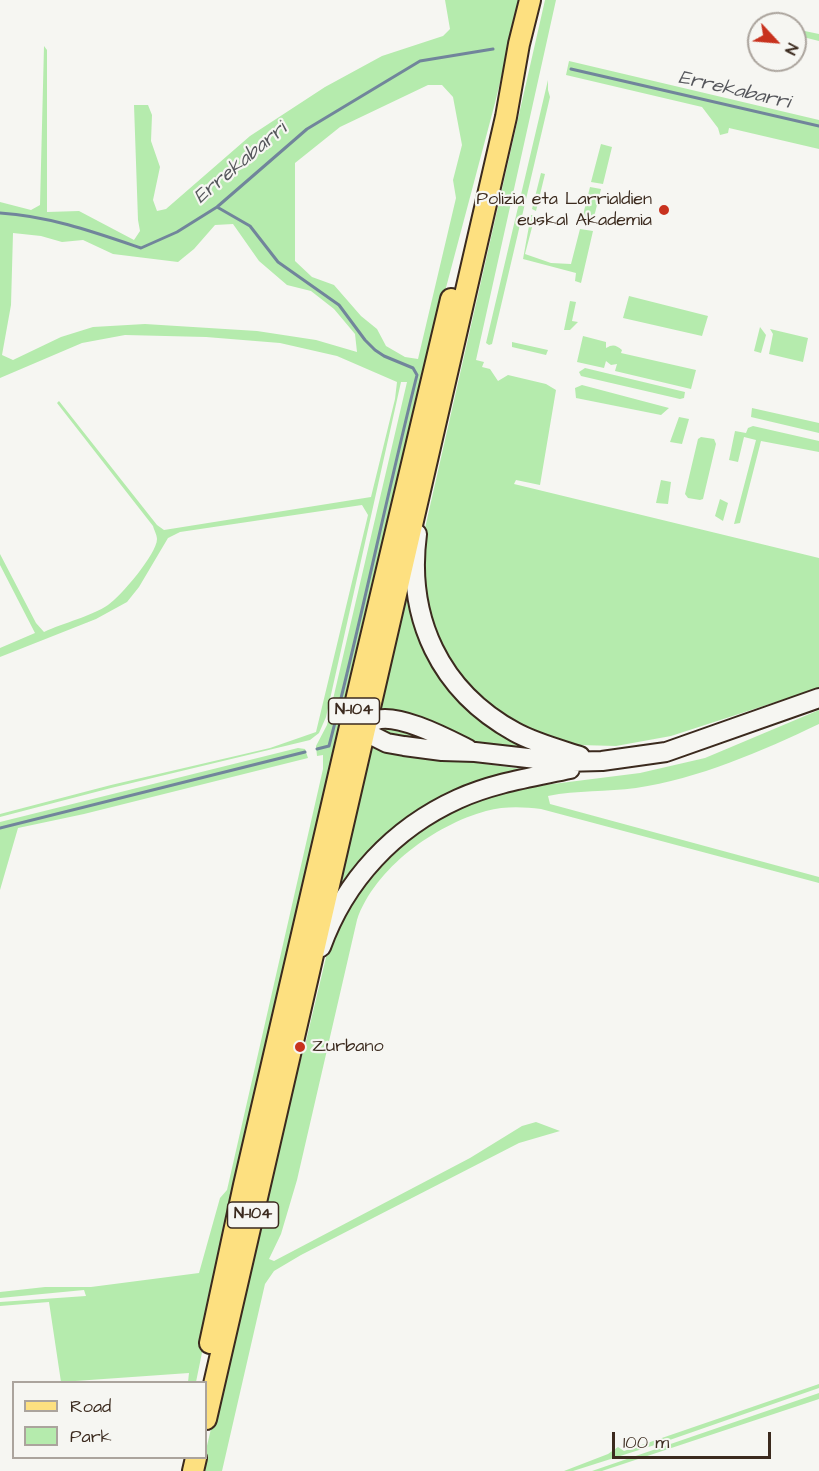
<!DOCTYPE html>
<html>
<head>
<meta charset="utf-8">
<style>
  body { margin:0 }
  #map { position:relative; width:819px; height:1471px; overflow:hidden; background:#f6f6f2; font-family:"Architects Daughter",sans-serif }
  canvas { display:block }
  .legend { position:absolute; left:12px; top:1381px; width:195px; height:78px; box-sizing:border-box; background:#f6f6f2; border:2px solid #aba49d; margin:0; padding:8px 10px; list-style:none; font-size:18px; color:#3b2a1e }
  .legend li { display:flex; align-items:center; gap:12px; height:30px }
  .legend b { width:30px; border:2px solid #aba49d }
  .north { position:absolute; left:747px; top:12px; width:60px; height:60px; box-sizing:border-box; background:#f6f6f2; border:2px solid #aba49d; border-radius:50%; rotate:116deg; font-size:16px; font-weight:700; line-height:24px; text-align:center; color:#3b2a1e }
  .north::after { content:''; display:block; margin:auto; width:21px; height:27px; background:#c8321e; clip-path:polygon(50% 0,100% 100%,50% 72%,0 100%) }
  .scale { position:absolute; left:612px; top:1432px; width:159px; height:27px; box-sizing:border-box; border:3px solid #3b2a1e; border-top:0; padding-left:8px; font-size:18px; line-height:21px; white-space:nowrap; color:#3b2a1e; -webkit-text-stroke:4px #f6f6f2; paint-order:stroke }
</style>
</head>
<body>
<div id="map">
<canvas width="819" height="1471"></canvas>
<ul class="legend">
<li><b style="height:8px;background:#fde080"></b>Road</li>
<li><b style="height:16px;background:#b5ebad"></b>Park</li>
</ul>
<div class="north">N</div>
<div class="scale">100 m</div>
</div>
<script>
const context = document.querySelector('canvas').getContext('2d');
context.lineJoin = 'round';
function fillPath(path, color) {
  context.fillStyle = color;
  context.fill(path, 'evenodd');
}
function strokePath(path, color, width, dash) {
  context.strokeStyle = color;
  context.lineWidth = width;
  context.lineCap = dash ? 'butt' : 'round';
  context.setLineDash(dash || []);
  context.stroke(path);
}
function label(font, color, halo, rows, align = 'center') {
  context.font = font + ' "Architects Daughter",sans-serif';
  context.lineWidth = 4.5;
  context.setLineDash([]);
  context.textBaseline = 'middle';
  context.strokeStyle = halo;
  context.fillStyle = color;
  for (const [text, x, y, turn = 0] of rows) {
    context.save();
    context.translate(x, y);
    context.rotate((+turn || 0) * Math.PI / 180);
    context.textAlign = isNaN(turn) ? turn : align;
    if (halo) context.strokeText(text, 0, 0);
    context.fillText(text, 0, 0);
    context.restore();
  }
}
fillPath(new Path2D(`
  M445,0H520L495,103L439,314L217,1279L196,1382H188L189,1373L61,1382L49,1302L0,1306V1302L86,1296L84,1290L0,1298V1292L45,1287H91L199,1273L220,1198L227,1190L323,769V755L317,756L316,746L327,725L407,382H401L326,717L319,733L310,740L111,788L0,817V814L111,785L270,748L316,732L368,515L362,505L180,532L168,538L139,587L127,602L96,619L0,657V648L35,633L0,565V554L36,623L44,632C63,623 92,616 108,605C120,597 157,554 157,539C157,535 154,530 153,526L57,403L59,401L157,525L164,530L371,497L395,399L397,382L337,356L280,343L206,337L125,335L82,343L0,378V202L31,210L40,205L44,46L47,50V212L79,211L134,240L140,231L138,220L134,105H148L152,115L151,141L160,167L153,200L157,211L166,209L250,136L325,87L382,56L443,36L450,29ZM428,85H442L453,97L462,145L453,180L456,198L418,359L405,357L386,346L377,329L361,316L334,285L312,277L295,261V163L340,127ZM233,224L259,261L287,285L311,291L334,309L355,334L357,352L316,340L257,331L145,324L93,327L61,337L13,360L2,355L11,305L13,233L41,236L62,242L83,240L113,254L178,262L194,249L215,225Z
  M545,0H556L476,360L484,362L482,367L490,369L498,381L508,375L546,384L556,390L540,485L516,480L514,484L819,558V688L671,736L616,746L579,745L552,740L521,728L498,714L453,669L435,638L420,564L425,528Z
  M795,29L819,34V41L795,35Z
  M569,61L819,120V149L729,128L728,133L720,135L718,128L702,107L566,75Z
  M548,80V90L550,97L492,344L489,345L486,343Z
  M601,144L612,147L603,184L591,182Z
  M541,173L545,174L536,211L532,209Z
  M590,187L601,189L592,225L581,223Z
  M531,215L535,216L525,254L551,263L571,264L580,229L593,231L581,283L575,281L576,273L523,259Z
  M629,296L708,316L702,336L623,318Z
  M570,301L576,302L572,321L578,322L570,330H564Z
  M760,327L766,335L761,353L754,351Z
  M770,329L808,338L803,362L769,354L773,334Z
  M583,336L606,342V348C613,344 616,345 622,350L621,353L696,370L691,389L615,371L617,364L611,365L606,361L604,368L577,362Z
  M512,342L548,350L546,355L512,347Z
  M585,368L685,392L684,398L680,399L581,376L579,372Z
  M582,385L669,408L661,415L576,398L575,388Z
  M752,408L819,423V433L751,417Z
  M679,417L689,419L682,444L670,442Z
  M753,426L819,441V452L761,441L740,523L734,524L756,440L744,437L738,462L729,460L735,431L746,433L748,428Z
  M701,437L714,439L716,444L703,499L700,500L688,498L685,494L698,439Z
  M661,480L671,482L668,504L656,503Z
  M720,499L728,503L723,521L715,516Z
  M408,578L443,677L547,752C522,750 498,748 474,741C441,732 410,717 377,710Z
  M819,710V724C762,751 698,779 636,788C607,792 577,790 548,796L550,804L819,877V883L541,809C523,807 505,806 486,811C435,825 375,868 357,920L297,1180L281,1234L269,1259L274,1261L470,1158L522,1126L536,1122L560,1131L519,1143L301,1255L274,1271L265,1284L222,1471H201L204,1458H206V1450L278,1141L306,1041L328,949L357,890L400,841L469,800L505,790L640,773L705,758Z
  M377,726L440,742L439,745L379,733Z
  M369,744L420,755L536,771L461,792L332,906Z
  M298,748L305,749L308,758L84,814L18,828L0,890V822Z
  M819,1384V1388L661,1443L573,1471H564L608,1454L618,1447L624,1451Z
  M819,1393V1399L602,1471H592Z`), '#b5ebad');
strokePath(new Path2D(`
  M571,69L819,126
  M217,207L250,226L278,262L339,305L365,340L375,350L384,356L413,368L417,375C386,498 361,623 329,746L317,749
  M0,213C49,216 94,232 141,248L177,232L217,207L307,129L420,61L493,49
  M0,828L305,752`), '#71859b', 3);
const secondary = new Path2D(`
  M417,534C406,618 440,691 515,732C535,743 558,749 580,756
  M362,717L365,728L373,736L387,743L404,746L442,751L475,752L563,762L602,761L666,752L819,698
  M360,734C364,729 369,723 374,721C395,711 448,739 468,749
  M321,947C345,880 394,828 458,799C493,783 533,777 570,769`);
const primary = new Path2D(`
  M210,1343L244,1185L361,679L451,299
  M206,1419L506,117L519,44L530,0
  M193,1471L196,1458`);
strokePath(secondary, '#3b2a1e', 22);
strokePath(primary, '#3b2a1e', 24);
strokePath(secondary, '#f6f6f2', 18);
strokePath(primary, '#fde080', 20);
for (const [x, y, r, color] of [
  [664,210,6,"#c8321e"],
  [300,1047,6,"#c8321e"]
]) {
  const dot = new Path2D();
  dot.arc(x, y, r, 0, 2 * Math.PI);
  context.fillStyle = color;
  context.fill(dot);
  strokePath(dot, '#f6f6f2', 2);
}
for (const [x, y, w] of [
  [354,711,51],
  [253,1215,51]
]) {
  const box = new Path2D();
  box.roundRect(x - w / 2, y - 13, w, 26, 4.5);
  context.fillStyle = '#f6f6f2';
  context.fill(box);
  strokePath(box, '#3b2a1e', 1.5);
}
label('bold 16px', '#3b2a1e', null, [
  ["N-104",354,711],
  ["N-104",253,1215]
]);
label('18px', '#3b2a1e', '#f6f6f2', [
  ["Polizia eta Larrialdien",652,200],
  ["euskal Akademia",652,221],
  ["Zurbano",312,1047,"left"]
], 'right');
label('italic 20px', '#56575c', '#f6f6f2', [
  ["Errekabarri",734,91,13],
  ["Errekabarri",241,164,-40]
]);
</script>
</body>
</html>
